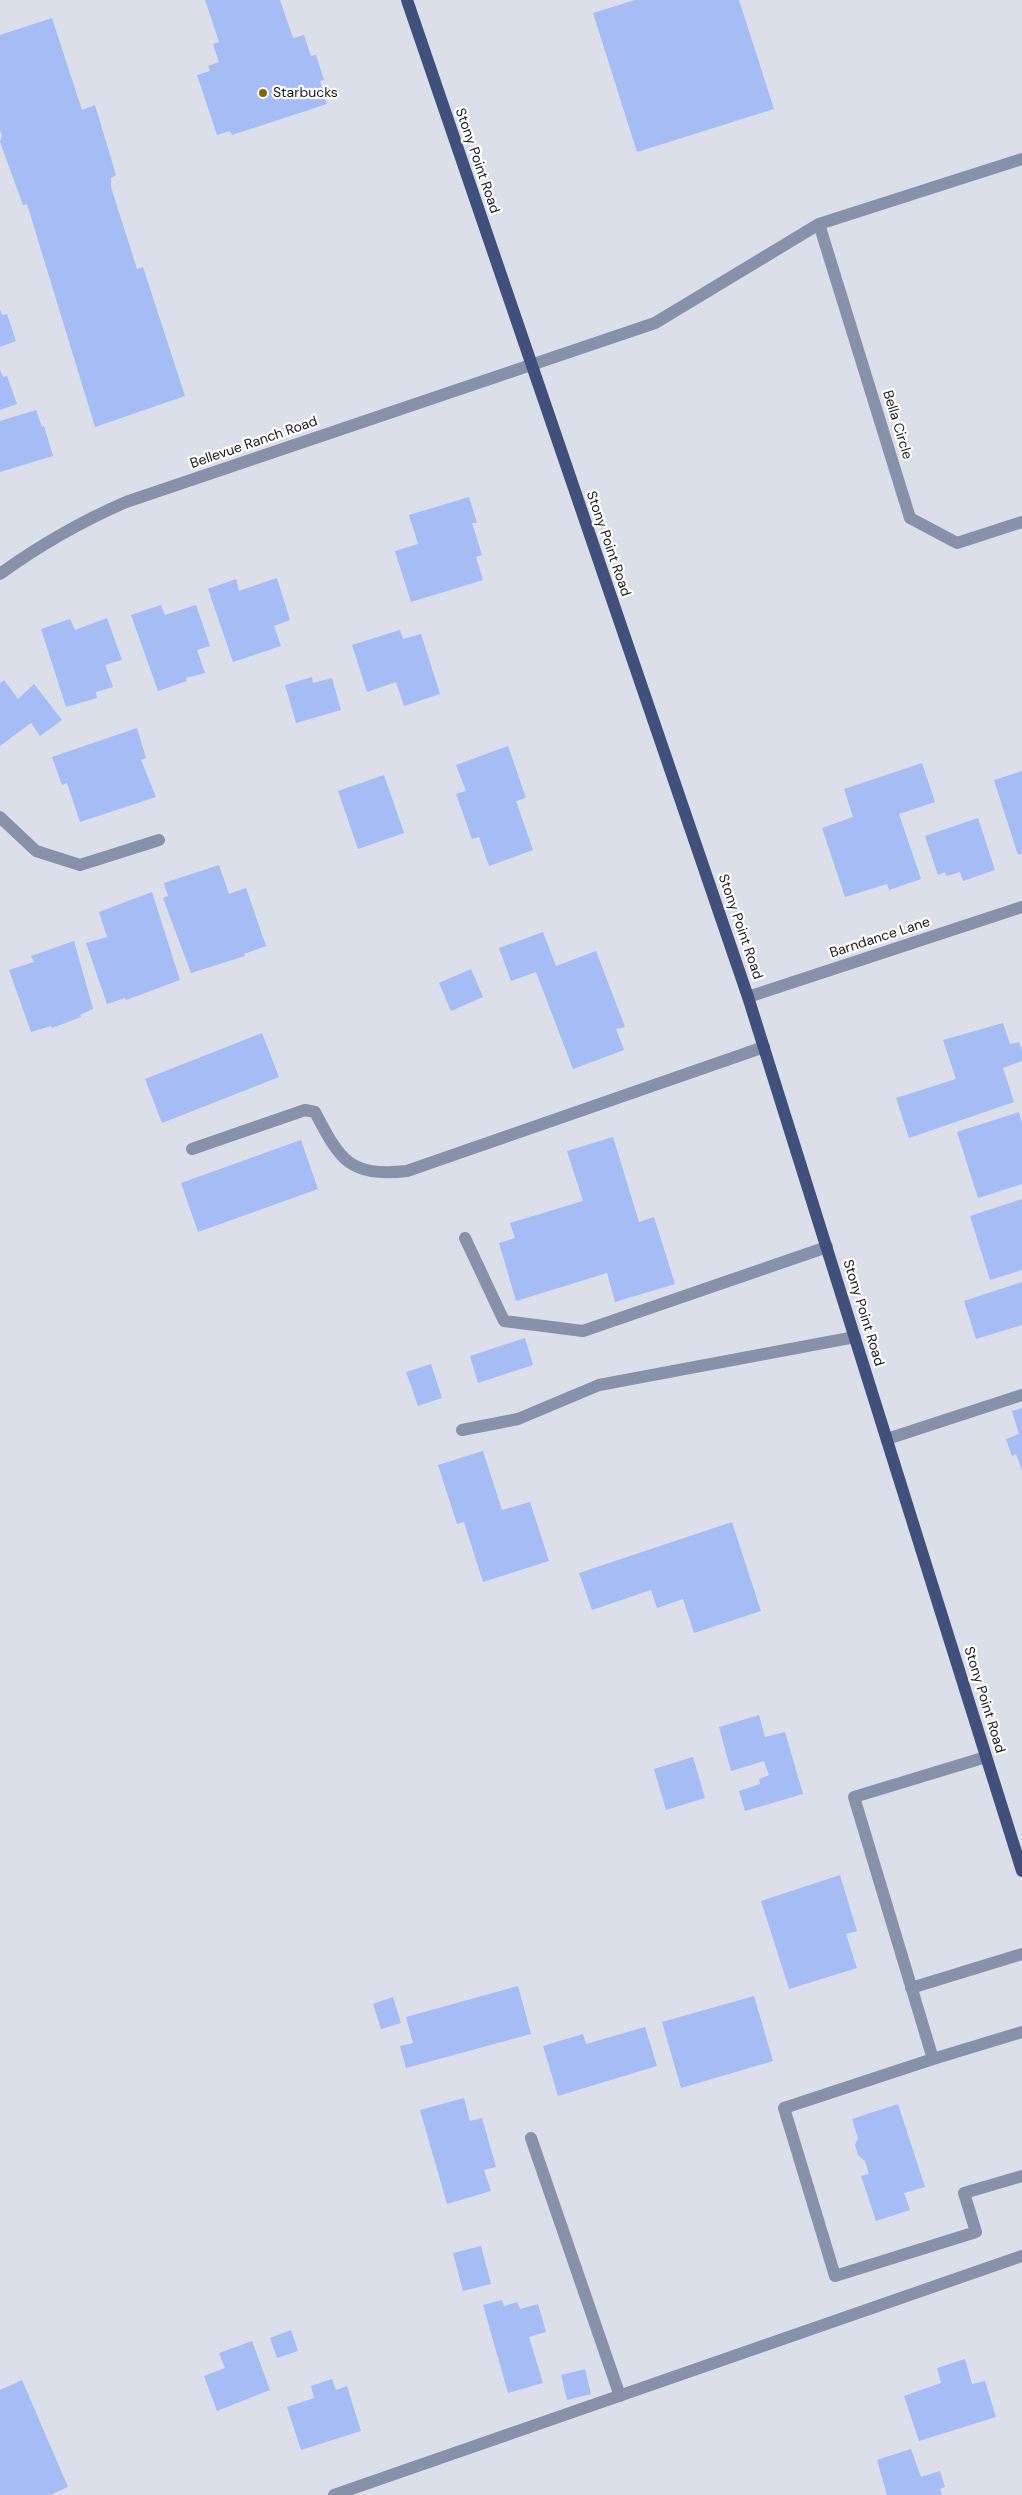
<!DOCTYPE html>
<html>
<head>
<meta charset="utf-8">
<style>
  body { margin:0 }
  canvas { display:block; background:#dadfea }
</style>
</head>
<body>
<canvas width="1022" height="2495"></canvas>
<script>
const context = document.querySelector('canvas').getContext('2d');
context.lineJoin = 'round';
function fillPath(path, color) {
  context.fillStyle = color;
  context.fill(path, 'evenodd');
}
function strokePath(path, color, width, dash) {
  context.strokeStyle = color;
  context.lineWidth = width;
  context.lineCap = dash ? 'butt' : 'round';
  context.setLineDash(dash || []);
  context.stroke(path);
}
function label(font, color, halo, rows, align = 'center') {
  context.font = font + ' "DM Sans",sans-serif';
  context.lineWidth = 4.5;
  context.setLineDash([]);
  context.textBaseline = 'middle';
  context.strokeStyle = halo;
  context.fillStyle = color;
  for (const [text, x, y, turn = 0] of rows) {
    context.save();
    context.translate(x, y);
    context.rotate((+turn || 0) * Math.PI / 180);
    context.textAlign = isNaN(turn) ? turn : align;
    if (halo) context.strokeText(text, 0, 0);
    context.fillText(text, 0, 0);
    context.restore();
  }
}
fillPath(new Path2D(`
  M205,0H280L293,38L304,35L311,56L316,55L324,80L320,81L327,104L232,135L230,131L217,135L197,75L210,71L208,66L219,62L213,44L219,42Z
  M635,0H739L774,109L637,152L593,13Z
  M52,18L82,110L95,105L116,175L111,178V187L137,269L143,267L185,396L95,427L27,204L23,205L0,142L2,136L0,130V35Z
  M0,309L2,315L7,314L16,341L0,347Z
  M0,370L3,377L7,376L17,404L0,410Z
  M36,410L42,427L44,426L53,456L0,472V421Z
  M469,497L477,523H472L482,555L476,557L483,580L411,602L395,551L418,544L409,515Z
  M277,578L290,620L274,626L281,646L233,662L208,589L236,579L239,591Z
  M161,605L165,615L196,605L210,646L197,650L205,673L186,678L187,681L158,691L131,615Z
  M107,618L122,660L105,665L113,687L96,692L97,698L66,707L41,629L70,619L75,630Z
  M400,630L403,639L421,634L440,694L404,706L396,682L367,692L352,645Z
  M312,677L313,683L332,678L341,710L296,723L285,685Z
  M4,680L18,699L34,684L62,720L40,736L31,723L0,746V683Z
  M137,728L146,758L141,760L156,797L80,822L67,783L62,785L52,757Z
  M508,746L526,798L516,801L533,850L489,866L479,837L472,839L456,794L466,791L456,765Z
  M922,763L935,802L899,814L921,879L889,890L887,884L845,897L822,828L853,817L844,789Z
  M1022,771V853L1018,855L994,780Z
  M384,775L404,833L358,849L338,791Z
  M978,818L995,870L963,881L960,872L946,876L945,872L938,875L925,836Z
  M219,865L229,894L246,888L266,946L244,954L245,956L191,973L163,898L168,896L164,883Z
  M152,892L180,980L126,1000L125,998L107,1004L86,943L107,937L99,912Z
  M543,932L556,966L596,951L625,1027L616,1029L624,1050L573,1069L536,972L511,981L499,948Z
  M74,941L93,1009L80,1015L81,1017L52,1028L51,1026L31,1032L9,970L34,962L31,956Z
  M471,969L483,997L451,1011L439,983Z
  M1003,1023L1010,1044L1019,1042L1022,1051V1061L1003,1068L1014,1102L909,1138L896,1098L956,1079L943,1040Z
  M262,1033L279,1077L162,1123L145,1079Z
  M1019,1112L1022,1123V1184L978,1198L957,1132Z
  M613,1137L639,1222L654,1217L675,1284L615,1302L607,1273L516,1301L499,1243L515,1238L510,1223L583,1201L567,1151Z
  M301,1140L318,1189L198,1232L181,1183Z
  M1022,1199V1270L990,1280L970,1216Z
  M1022,1282V1325L976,1339L964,1301Z
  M525,1338L533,1365L478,1383L470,1356Z
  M431,1364L442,1398L418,1406L406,1372Z
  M1022,1408V1471L1016,1454L1012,1456L1006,1439L1019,1434L1012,1411Z
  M483,1451L502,1510L530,1502L549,1561L483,1582L464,1522L457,1524L438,1465Z
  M732,1522L761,1611L694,1633L683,1599L657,1608L651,1590L592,1610L579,1573Z
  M759,1715L765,1737L785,1732L803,1794L745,1811L739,1791L760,1784L759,1779L769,1775L764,1761L731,1771L719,1727Z
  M693,1757L705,1798L666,1810L654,1769Z
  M840,1875L857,1931L846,1934L857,1968L789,1989L761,1901Z
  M518,1986L531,2034L406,2068L400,2046L413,2043L406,2017Z
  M754,1996L773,2061L681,2088L662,2022Z
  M393,1997L401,2023L381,2029L373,2004Z
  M645,2027L657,2066L558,2096L543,2046L583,2034L586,2044Z
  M464,2098L470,2121L482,2118L496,2167L484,2170L491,2191L447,2204L420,2110Z
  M898,2104L925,2187L904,2193L910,2210L876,2221L861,2176L869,2174L865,2161L858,2155L855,2145L858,2138L852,2119Z
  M481,2246L491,2284L463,2291L453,2253Z
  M502,2300L504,2306L517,2302L520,2309L538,2304L546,2332L529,2337L543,2383L508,2393L483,2305Z
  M291,2330L298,2351L277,2358L270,2338Z
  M252,2341L270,2390L217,2411L204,2376L225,2368L219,2353Z
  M965,2359L972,2384L985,2381L996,2417L919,2441L904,2396L941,2383L937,2368Z
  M585,2369L591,2394L567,2400L561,2375Z
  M332,2379L336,2390L347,2386L361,2431L301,2450L287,2407L314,2398L311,2386Z
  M22,2380L68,2487L50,2495H0V2390Z
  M911,2449L921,2477L940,2471L945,2487L940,2489L942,2495H887L877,2460Z`), '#a5bcf5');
strokePath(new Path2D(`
  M819,224L910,518L957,543L1022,522
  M0,574C40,545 80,522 126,502L655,323L819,224L1022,159
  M0,817L36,851L80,865L159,840
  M748,997L1022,907
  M192,1149L305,1110L315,1112C340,1160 349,1177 407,1171L764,1047
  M465,1238L504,1321L583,1331L827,1247
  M462,1430L518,1419L599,1385L855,1337
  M887,1439L1022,1395
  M986,1757L854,1797L933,2059L1022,2032
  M911,1988L1022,1954
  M933,2059L784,2108L835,2276L976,2232L964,2193L1022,2176
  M531,2138L620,2396
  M334,2495L1022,2256`), '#8791a9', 12);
strokePath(new Path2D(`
  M407,0L748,997L1022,1871`), '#40507a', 12);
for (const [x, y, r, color] of [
  [263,93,5,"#856600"]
]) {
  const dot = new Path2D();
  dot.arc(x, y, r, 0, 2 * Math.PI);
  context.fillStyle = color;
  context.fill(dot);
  strokePath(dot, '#fff', 2);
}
label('14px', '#191a1e', '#fff', [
  ["Starbucks",273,93]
], 'left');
label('14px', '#191a1e', '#fff', [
  ["Stony Point Road",477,161,71],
  ["Bella Circle",897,425,73],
  ["Bellevue Ranch Road",254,443,-19],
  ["Stony Point Road",608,544,71],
  ["Stony Point Road",740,927,71],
  ["Barndance Lane",880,938,-18],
  ["Stony Point Road",863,1313,73],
  ["Stony Point Road",984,1700,73]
]);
</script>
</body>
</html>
